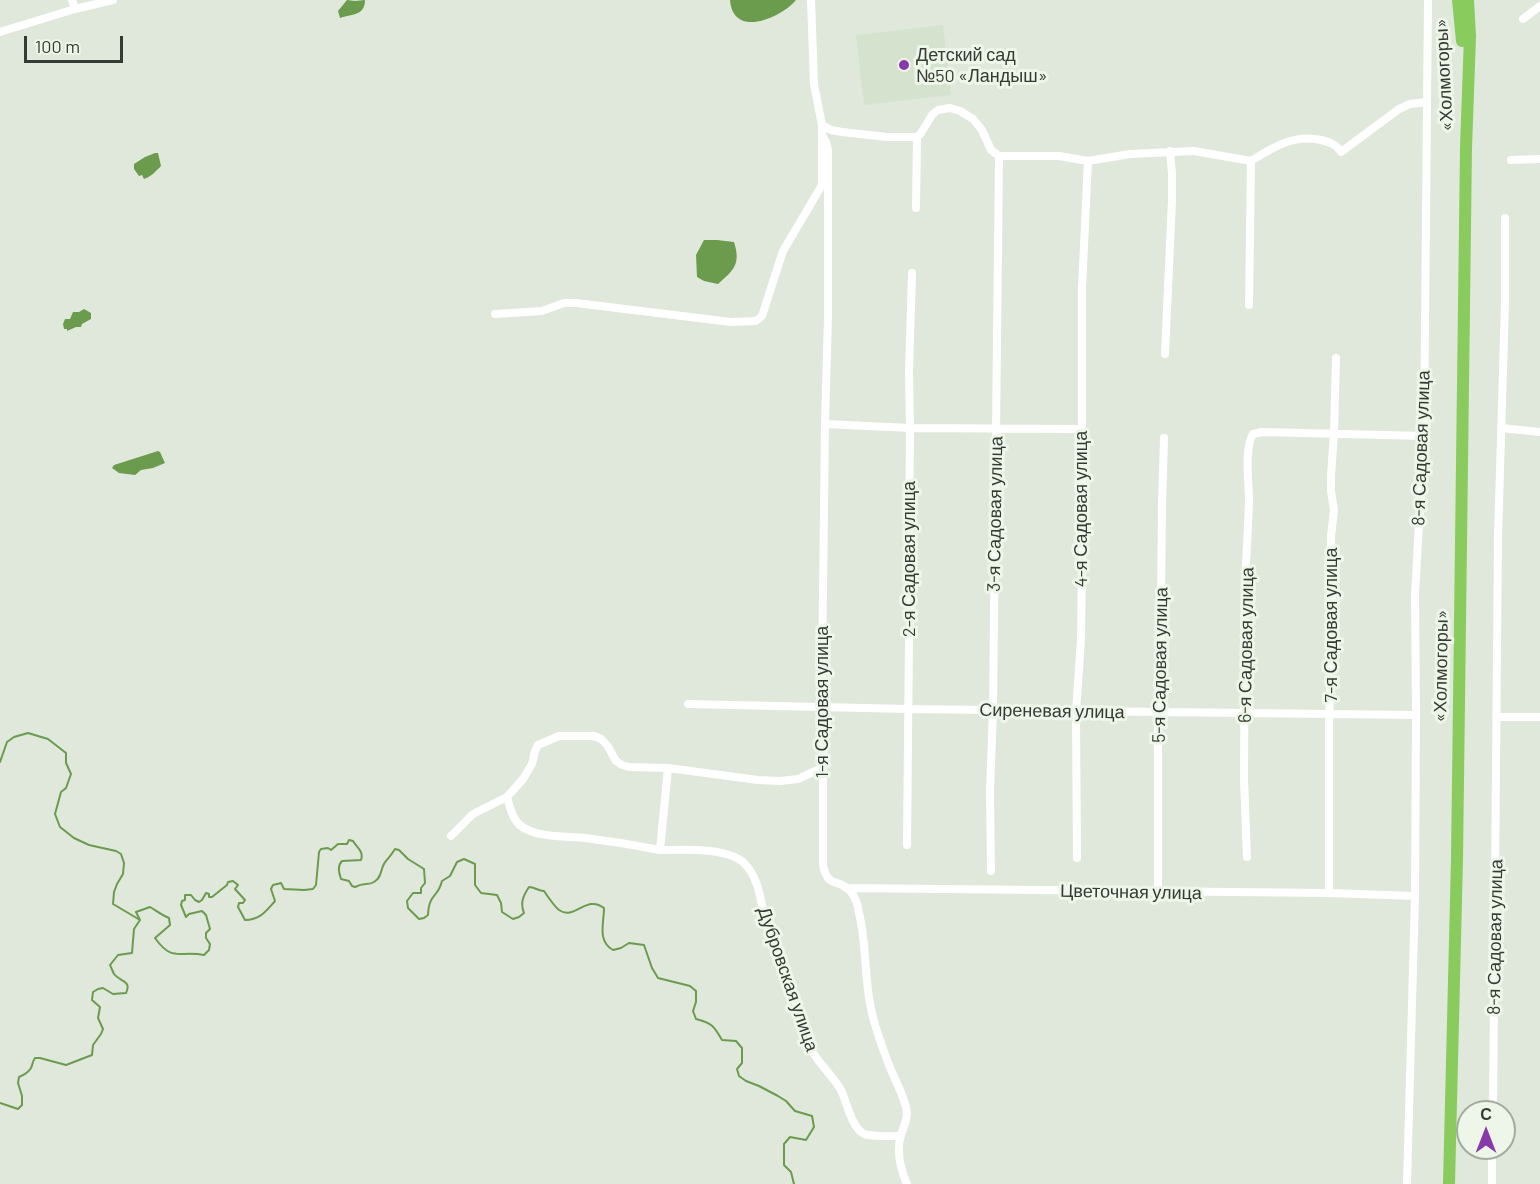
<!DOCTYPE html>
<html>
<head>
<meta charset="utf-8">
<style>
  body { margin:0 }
  #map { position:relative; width:1540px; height:1184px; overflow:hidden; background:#dfe8db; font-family:Barlow,sans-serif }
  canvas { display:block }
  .north { position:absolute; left:1456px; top:1100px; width:60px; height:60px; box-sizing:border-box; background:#edf6e8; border:2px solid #a4aba0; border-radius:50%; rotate:0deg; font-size:16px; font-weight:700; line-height:24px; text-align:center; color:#363a34 }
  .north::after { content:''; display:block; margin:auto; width:21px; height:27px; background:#893aaa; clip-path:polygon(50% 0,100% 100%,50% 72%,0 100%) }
  .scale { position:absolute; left:24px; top:36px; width:99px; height:27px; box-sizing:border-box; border:3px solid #363a34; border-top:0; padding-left:8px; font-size:18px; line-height:21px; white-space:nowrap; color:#363a34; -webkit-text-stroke:4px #edf6e8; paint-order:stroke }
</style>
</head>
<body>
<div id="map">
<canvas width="1540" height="1184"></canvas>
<div class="north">С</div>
<div class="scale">100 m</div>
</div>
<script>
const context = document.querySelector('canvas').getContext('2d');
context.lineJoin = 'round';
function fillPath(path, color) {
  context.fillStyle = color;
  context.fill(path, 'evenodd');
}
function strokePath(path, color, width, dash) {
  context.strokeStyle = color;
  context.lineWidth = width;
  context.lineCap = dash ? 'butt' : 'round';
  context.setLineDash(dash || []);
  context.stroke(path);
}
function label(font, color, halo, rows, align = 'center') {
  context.font = font + ' Barlow,sans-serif';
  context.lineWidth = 6;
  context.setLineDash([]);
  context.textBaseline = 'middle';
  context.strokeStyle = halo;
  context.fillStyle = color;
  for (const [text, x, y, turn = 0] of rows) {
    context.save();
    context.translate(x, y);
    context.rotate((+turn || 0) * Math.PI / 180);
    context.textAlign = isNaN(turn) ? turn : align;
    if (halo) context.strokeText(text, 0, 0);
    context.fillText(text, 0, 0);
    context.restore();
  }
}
fillPath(new Path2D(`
  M943,25L951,95L864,105L856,35Z`), '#d5e2cd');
fillPath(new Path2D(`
  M347,0L355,1L365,0C365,16 351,14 340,18L338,11Z
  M730,0H796C781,18 733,39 730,0Z
  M155,153H158L161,166C156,171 151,177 144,179L142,175L139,176L134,169V164L145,157Z
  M704,240H717L734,242C741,264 734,270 718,284L704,281L697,277L696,255Z
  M84,309L91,313V319L82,324L81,327H76L67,331V329H64L63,324L65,319H70L73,312H79Z
  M158,451L160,452L165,463L153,468L141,470L135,475L119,473L112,468L114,465Z`), '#6b9b4c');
strokePath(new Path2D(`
  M0,762L7,742L14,737L28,733L48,739L66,753V763L71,774L66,788L61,792L55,814L60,827L74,838L89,845L116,851L121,854L124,863L123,874L117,884L114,892L113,904L140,920
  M140,920L136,912L150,907C157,911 161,915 169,918L170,925L155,938C173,963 179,950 204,955L209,950L210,944L206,938V933L210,929L206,915L202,911L189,914L186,917L181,905L182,901L185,900V895H191L195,900L199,902L202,900L206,893L209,894V897H212L227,885L228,882L233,881L238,885L235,889L245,900L243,903H239L238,907L245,920C260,920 266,911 275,901L271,889L273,885L281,883L284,889L304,890L313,889L316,885L319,852L321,849L328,848L331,850L338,844H347L349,840L353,841C357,848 364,851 361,860L342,861C337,866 339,873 341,879L349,881L352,886L355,887C365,882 367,886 374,882C383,877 380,867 386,861C390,856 392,854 395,849L399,850L408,859L424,869L425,883L421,888V893H413L407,901L408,908L419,919L424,918L428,915C429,893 438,898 442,881L450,876L457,862L464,859L475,864V885L481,893L497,895L501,903L502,912L513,919L519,917L524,913C520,903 523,896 529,887C535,887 538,891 544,891C548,897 554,906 559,910C575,921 586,894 604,908C604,923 597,941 613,950L621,948L629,943L644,945L652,968L658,978L690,986L696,991V1002L693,1011L696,1019C712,1023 714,1026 722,1040L736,1041L742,1048V1063L737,1069L739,1076L746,1081L759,1086L778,1096L786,1101L795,1111L812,1116L814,1127L806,1140L790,1137L784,1144V1165L791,1172L794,1184
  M0,1103L18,1109L22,1105V1096L18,1083L19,1077C24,1075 28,1073 31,1068C33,1064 32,1062 35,1058H40L66,1065L92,1055L93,1045L101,1034L103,1029L98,1018L100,1007L92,1000L93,992L98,989L103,988L113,994L126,993C132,980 120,982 114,974C113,972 111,967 110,965L118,955L132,953L134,929L140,920`), '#6b9b4c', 2);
strokePath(new Path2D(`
  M72,0L75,9
  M811,0L814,84L822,125V135L826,142L828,150V316L825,424L822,675L823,706V865C828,890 839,877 851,892C855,897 858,906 859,913C867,944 864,982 872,1013C876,1031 883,1049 889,1065C895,1081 905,1096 907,1113C907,1121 903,1128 901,1135C896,1152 900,1168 907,1184
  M1523,19L1540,6
  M0,32L75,9L113,0
  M822,125L831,130L842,132L887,137H917L921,133L932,115L938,110L950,108L960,111L973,119L982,130L991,150L999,156H1059L1088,161L1130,154L1194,151L1251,161C1273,147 1294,134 1321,140C1329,142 1336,144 1341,152L1399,109L1410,104L1427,102
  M1511,160L1540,159
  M916,208L917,137
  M1249,305L1251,161
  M495,314L542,311L564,303H576L731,322L756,321L762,316L783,251L822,185V139
  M1165,354L1172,200V174L1170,151
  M825,424L910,428L1081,429
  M1501,428L1540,432
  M688,704L908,709L1416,715
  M1497,717H1540
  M507,797C510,807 512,819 521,826C537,838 566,836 585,838C610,841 635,845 660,850L668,768
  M451,836L473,814L507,797L523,779L532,764L535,751L538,745L559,736H594L601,739L607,745L616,761L622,765L629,767L668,768L758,780L780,781L798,779L822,768
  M907,845L909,636L911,604L909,572L910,428L909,372L912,273
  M660,850C682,850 727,847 744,863C761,880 760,904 767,926C776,952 787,977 796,1002C800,1015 802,1029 807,1042C815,1061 831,1073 841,1090C847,1102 851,1127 864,1134C871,1137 892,1136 900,1136
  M1247,857L1244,779L1245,577C1247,552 1248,527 1249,502C1249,485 1244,448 1253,434L1262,432L1424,436
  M1077,858L1076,712L1081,639L1082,562V288L1088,161
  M991,871L990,791L993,710L999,156
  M846,888L1329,893L1415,896
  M1158,891V712L1160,702L1162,505L1164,438
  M1329,893V723L1332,636L1331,536L1334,510L1331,491V476L1334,433L1336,358
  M1493,1112L1498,537L1505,303V218
  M1407,1184L1415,896L1416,715L1415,594L1424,436L1428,0
  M1492,1184V1148`), '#fff', 8);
strokePath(new Path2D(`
  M1458,0L1462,41
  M1449,1184L1457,859L1466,148L1470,36L1468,0`), '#89cb5d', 12);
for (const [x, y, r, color] of [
  [904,65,6,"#893aaa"]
]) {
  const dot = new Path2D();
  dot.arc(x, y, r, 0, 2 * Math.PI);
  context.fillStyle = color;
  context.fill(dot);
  strokePath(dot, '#edf6e8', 2);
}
label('18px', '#363a34', '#edf6e8', [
  ["Детский сад",916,55],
  ["№50 «Ландыш»",916,76]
], 'left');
label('18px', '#363a34', '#edf6e8', [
  ["«Холмогоры»",1444,75,-93],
  ["8-я Садовая улица",1421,448,-88],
  ["4-я Садовая улица",1081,509,-90],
  ["3-я Садовая улица",995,514,-89],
  ["2-я Садовая улица",909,559,-90],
  ["7-я Садовая улица",1331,625,-90],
  ["6-я Садовая улица",1246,645,-89],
  ["5-я Садовая улица",1160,665,-89],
  ["«Холмогоры»",1441,666,-89],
  ["1-я Садовая улица",822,702,-90],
  ["Сиреневая улица",1052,711,1],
  ["Цветочная улица",1131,892,1],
  ["8-я Садовая улица",1495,937,-89],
  ["Дубровская улица",788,979,71]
]);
</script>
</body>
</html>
